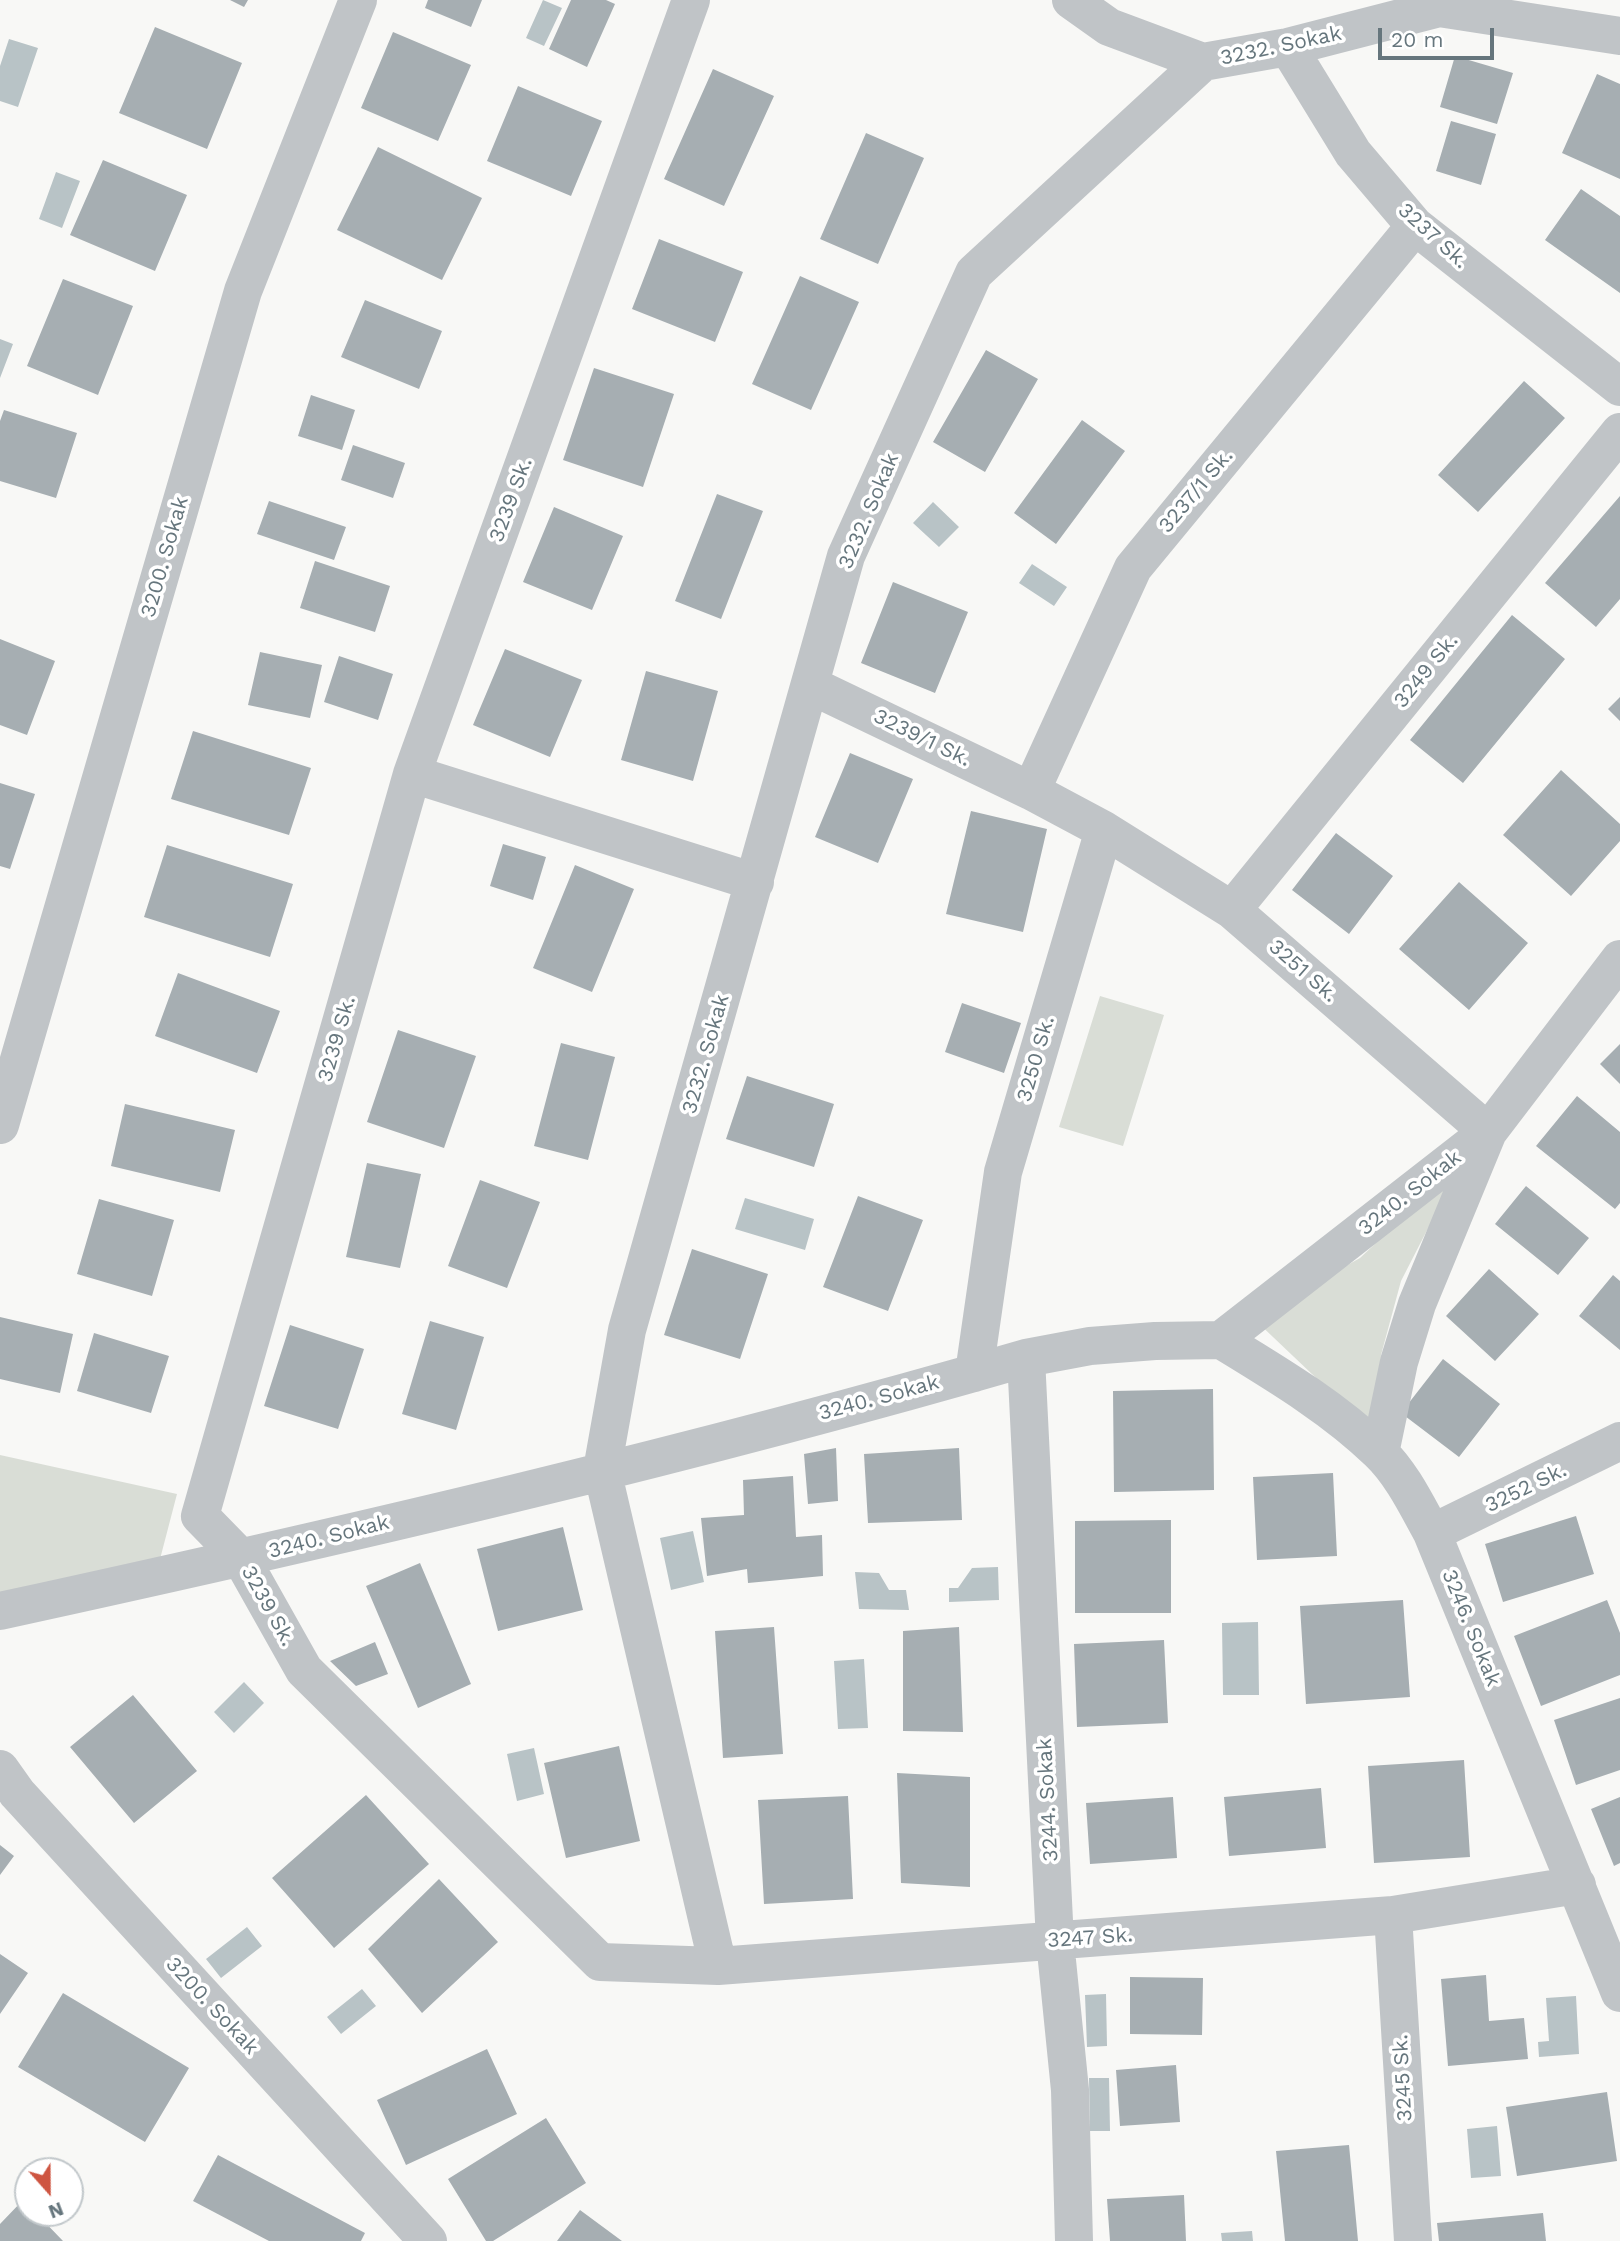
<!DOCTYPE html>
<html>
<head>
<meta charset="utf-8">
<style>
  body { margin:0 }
  #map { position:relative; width:1620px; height:2241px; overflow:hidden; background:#f8f8f6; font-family:"Work Sans",sans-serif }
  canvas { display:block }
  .north { position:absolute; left:14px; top:2157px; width:70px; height:70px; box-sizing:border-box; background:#fff; border:2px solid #c2c8cb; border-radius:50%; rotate:159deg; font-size:19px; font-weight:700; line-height:28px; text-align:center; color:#66767d }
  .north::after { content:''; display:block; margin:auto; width:24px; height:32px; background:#ce5541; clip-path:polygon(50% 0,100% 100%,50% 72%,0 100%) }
  .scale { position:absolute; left:1378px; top:28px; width:116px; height:32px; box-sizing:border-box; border:4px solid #66767d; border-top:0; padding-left:9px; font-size:21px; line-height:24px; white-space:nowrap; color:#66767d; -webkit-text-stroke:5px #fff; paint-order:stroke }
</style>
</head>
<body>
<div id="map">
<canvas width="1620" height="2241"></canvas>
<div class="north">N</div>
<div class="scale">20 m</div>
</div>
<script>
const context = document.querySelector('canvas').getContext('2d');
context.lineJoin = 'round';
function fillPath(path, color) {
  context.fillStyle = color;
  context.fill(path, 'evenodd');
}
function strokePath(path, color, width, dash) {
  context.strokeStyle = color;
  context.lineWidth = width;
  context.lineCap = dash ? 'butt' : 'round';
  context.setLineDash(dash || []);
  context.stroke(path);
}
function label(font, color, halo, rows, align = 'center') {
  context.font = font + ' "Work Sans",sans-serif';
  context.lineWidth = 7;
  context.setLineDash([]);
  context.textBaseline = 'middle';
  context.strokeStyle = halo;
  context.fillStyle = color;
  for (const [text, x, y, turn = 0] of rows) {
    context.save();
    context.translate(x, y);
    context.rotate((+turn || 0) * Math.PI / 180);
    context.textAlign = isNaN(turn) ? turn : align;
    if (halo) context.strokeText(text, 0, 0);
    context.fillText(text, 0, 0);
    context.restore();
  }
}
fillPath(new Path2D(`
  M1100,996L1164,1015L1123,1146L1059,1127Z
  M1462,1162L1401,1281L1381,1355L1374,1433L1253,1318L1360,1258Z
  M0,1455L177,1494L159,1563L0,1598Z`), '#d9ddd6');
fillPath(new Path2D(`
  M543,0L562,8L544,46L526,38Z
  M9,39L38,48L18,107L0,101V66Z
  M56,172L80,181L62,228L39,219Z
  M0,339L13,344L0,378Z
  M933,502L959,527L939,547L913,523Z
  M1032,564L1067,587L1054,606L1019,583Z
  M745,1198L814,1219L805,1250L735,1229Z
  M693,1531L704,1582L671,1590L660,1538Z
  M998,1567L999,1600L949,1602V1588H958L972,1568Z
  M855,1572L879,1573L889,1590H906L909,1610L859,1609Z
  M1258,1622L1259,1695H1223L1222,1623Z
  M864,1659L868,1728L838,1729L834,1661Z
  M244,1682L264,1703L234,1733L214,1712Z
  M534,1748L544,1794L517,1801L507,1754Z
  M247,1927L262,1946L221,1978L206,1959Z
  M362,1989L376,2006L341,2034L327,2017Z
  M1106,1994L1107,2046L1087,2047L1085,1995Z
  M1576,1996L1579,2054L1539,2057L1538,2042L1549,2041L1546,1998Z
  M1089,2078H1109L1110,2131H1090Z
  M1497,2126L1501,2176L1471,2178L1467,2129Z
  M1252,2231L1253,2241H1222L1221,2233Z`), '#b8c3c6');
fillPath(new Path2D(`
  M230,0H248L244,7Z
  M428,0H482L471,27L425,8Z
  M571,0H606L615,4L587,67L549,49Z
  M155,27L242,63L207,149L119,113Z
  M393,32L471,65L438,141L361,108Z
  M1455,56L1513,73L1497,124L1440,107Z
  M713,69L774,96L724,206L664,179Z
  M1597,74L1620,84V179L1562,153Z
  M518,86L602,121L571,196L487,161Z
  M1451,121L1496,134L1481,185L1436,171Z
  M866,133L924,158L878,264L820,239Z
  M378,147L482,198L442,280L337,230Z
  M103,160L187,195L155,271L70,235Z
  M1581,189L1620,216V293L1545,240Z
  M659,239L743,272L715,342L632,309Z
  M800,276L859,302L811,410L752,384Z
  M63,279L133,306L98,395L27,366Z
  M365,300L442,331L419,389L341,357Z
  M986,350L1038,379L985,472L933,442Z
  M594,368L674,394L643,487L563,460Z
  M1524,381L1565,418L1478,512L1438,475Z
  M311,395L355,410L342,450L298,436Z
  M4,410L77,433L56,498L0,481V421Z
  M1082,420L1125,451L1056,544L1014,513Z
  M353,445L405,463L393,498L341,480Z
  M717,494L763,511L721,619L675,601Z
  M1620,496V599L1596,627L1545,583Z
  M269,501L346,527L334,560L257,534Z
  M554,507L623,536L592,610L523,582Z
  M315,561L390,586L375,632L300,608Z
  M893,582L968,612L935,693L861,663Z
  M1512,615L1565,659L1463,783L1410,740Z
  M0,639L55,661L27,735L0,725Z
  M505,649L582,680L550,757L473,725Z
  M260,652L322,665L310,718L248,705Z
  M339,656L393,674L378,720L324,702Z
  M646,671L718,691L693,781L621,760Z
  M1620,697V721L1608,709Z
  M193,731L311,768L289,835L171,799Z
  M850,753L913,779L878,863L815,837Z
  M1561,770L1620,824V841L1571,896L1503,835Z
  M0,783L35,794L10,869L0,866Z
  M971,811L1047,829L1023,932L946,914Z
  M1336,833L1393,876L1349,934L1292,890Z
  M503,844L546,857L533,900L490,886Z
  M167,845L293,884L270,957L144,917Z
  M575,865L634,889L592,992L533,968Z
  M1459,882L1528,943L1469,1010L1399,949Z
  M178,973L280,1011L257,1073L155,1036Z
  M962,1003L1021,1023L1004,1073L945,1052Z
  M398,1030L476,1056L444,1148L367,1122Z
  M561,1043L615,1057L588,1160L534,1146Z
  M1620,1044V1084L1600,1064Z
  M747,1076L834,1104L814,1167L726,1139Z
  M1577,1096L1620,1132V1203L1615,1209L1536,1146Z
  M125,1104L235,1130L220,1192L111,1166Z
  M367,1163L421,1174L400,1268L346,1257Z
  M480,1180L540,1202L507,1288L448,1266Z
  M1526,1186L1589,1238L1558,1275L1495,1224Z
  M858,1196L923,1220L888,1311L823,1287Z
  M99,1199L174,1220L152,1296L77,1274Z
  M692,1249L768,1274L740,1359L664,1335Z
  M1489,1269L1539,1314L1495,1361L1446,1316Z
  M1613,1275L1620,1281V1350L1579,1316Z
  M0,1317L73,1334L60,1393L0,1379Z
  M430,1321L484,1337L456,1430L402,1414Z
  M290,1325L364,1349L338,1429L264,1406Z
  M94,1333L169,1356L151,1413L77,1391Z
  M1443,1359L1500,1404L1459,1457L1401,1413Z
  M1213,1389L1214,1490L1114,1492L1113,1391Z
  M836,1448L838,1501L808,1504L804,1454Z
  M959,1448L962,1520L868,1523L864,1454Z
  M1333,1473L1337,1556L1257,1560L1253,1477Z
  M793,1476L796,1537L822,1535L823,1576L748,1583L747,1569L707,1576L701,1518L744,1515L743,1480Z
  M1576,1516L1594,1574L1503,1602L1485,1544Z
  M1171,1520V1613H1075V1521Z
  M563,1527L583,1610L498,1631L477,1549Z
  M420,1563L471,1684L418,1708L366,1586Z
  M1403,1600L1410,1697L1306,1704L1300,1606Z
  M1607,1600L1620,1633V1675L1541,1706L1514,1636Z
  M774,1627L783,1754L723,1758L715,1631Z
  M959,1627L963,1732L903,1731V1631Z
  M1164,1640L1168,1723L1077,1727L1074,1644Z
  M375,1642L388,1674L356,1686L330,1661Z
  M133,1695L197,1771L134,1823L70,1747Z
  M1620,1698V1770L1576,1785L1554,1720Z
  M619,1746L640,1841L566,1858L544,1763Z
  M1464,1760L1470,1857L1374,1863L1368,1766Z
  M897,1773L970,1777V1887L901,1883Z
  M1321,1788L1326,1848L1229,1856L1224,1797Z
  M366,1795L429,1864L334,1948L272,1878Z
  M848,1796L853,1899L764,1904L758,1800Z
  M1173,1797L1177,1858L1090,1864L1086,1803Z
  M1620,1797V1863L1614,1866L1591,1809Z
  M0,1845L14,1856L0,1875Z
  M439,1879L498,1942L422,2013L368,1949Z
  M0,1954L28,1973L0,2014Z
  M1486,1975L1489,2021L1524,2018L1528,2059L1448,2066L1441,1979Z
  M1130,1977L1203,1978L1202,2035L1130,2034Z
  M63,1993L189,2068L145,2142L18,2067Z
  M487,2049L517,2114L406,2165L377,2100Z
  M1176,2065L1180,2122L1120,2126L1116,2070Z
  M1607,2092L1617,2161L1517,2176L1506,2107Z
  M546,2118L586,2183L493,2241H486L448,2179Z
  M1349,2145L1358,2241H1285L1276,2151Z
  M218,2155L365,2233L361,2241H269L193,2201Z
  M1184,2195L1186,2241H1110L1107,2199Z
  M23,2200L28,2205V2213H36L63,2241H0V2224Z
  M580,2210L622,2241H557Z
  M1543,2213L1546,2241H1439L1437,2223Z`), '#a6aeb2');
strokePath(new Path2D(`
  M691,0L412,774L200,1516L241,1558L304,1670L600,1962L718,1966L1393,1915L1577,1885
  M1071,0L1109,27L1203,62
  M1288,47L1353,153L1415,226L1620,387
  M812,686L1031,791L1104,830L1003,1172L974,1373
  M412,774L755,882
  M1031,791L1133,568L1415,226
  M1104,830L1232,910L1488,1132L1417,1304L1399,1362L1380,1453
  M1232,910L1620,432
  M0,1125L243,291L358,0
  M1221,1340C1275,1373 1334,1408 1379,1452C1402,1474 1417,1506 1432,1533L1620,1993
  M1026,1358L1055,1941L1070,2090L1074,2241
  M1432,1533L1620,1441
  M0,1611C344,1536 688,1456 1026,1358L1090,1346L1155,1341L1221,1340L1488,1132L1620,959
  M0,1769L17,1793L428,2241
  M1393,1915L1413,2241
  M718,1966L602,1470L627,1330L846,556L974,273L1203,62L1288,47L1439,8L1620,36`), '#c0c4c7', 38);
label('21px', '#66767d', '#fff', [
  ["3232. Sokak",1281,46,-12],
  ["3237 Sk.",1433,236,42],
  ["3237/1 Sk.",1196,491,-50],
  ["3239 Sk.",511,500,-70],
  ["3232. Sokak",869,511,-67],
  ["3200. Sokak",165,557,-74],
  ["3249 Sk.",1426,671,-51],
  ["3239/1 Sk.",922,738,26],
  ["3251 Sk.",1303,971,41],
  ["3239 Sk.",337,1039,-74],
  ["3232. Sokak",706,1054,-74],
  ["3250 Sk.",1036,1059,-74],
  ["3240. Sokak",1410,1193,-38],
  ["3240. Sokak",879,1398,-15],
  ["3252 Sk.",1526,1488,-26],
  ["3240. Sokak",329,1537,-14],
  ["3239 Sk.",268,1606,61],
  ["3246. Sokak",1471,1628,68],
  ["3244. Sokak",1048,1800,-93],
  ["3247 Sk.",1090,1938,-4],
  ["3200. Sokak",212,2006,47],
  ["3245 Sk.",1403,2078,-93]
]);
</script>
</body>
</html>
